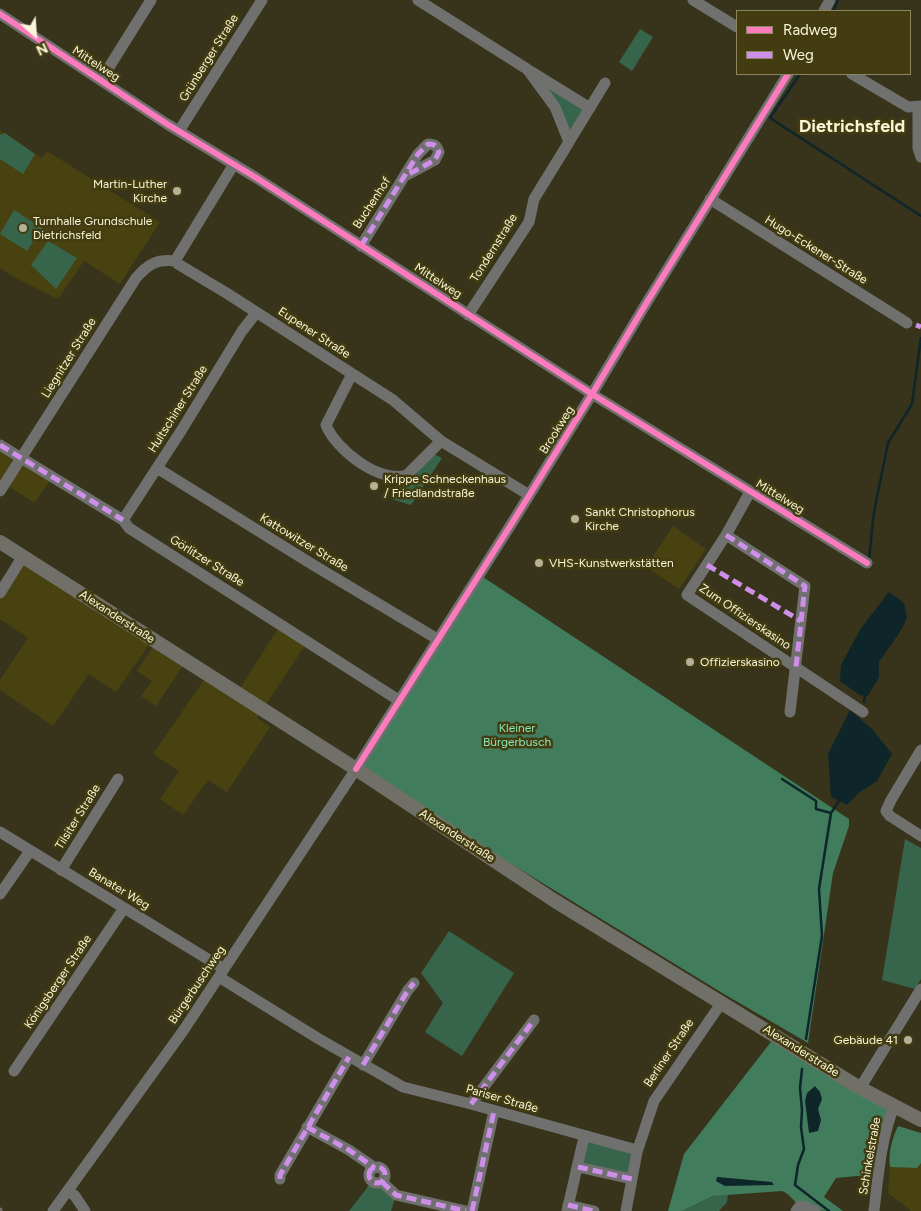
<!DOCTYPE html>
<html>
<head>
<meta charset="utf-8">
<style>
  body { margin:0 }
  #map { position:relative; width:921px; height:1211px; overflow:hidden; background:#37341b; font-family:Figtree,sans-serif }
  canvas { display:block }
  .legend { position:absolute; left:736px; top:10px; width:175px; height:65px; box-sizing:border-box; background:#423c10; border:1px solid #8b8660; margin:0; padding:6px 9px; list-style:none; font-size:15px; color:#f9f5d8 }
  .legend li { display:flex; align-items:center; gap:10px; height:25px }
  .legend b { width:25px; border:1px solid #8b8660 }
  .north { position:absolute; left:10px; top:10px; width:50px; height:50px; -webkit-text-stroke:4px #423c10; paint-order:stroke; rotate:154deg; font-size:14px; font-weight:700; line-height:20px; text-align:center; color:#f9f5d8 }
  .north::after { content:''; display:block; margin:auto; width:18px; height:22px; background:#f9f5d8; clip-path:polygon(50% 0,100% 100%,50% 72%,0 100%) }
</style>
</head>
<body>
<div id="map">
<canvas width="921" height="1211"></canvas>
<ul class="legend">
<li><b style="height:6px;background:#fd7abc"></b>Radweg</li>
<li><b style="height:6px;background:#ce8fe9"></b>Weg</li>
</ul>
<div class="north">N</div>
</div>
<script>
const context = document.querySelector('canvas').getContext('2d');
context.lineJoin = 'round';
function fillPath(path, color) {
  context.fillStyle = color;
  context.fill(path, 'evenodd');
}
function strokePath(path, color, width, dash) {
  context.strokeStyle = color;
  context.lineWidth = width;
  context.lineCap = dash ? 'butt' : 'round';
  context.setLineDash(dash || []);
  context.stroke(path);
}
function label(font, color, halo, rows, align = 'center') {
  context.font = font + ' Figtree,sans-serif';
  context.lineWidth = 5;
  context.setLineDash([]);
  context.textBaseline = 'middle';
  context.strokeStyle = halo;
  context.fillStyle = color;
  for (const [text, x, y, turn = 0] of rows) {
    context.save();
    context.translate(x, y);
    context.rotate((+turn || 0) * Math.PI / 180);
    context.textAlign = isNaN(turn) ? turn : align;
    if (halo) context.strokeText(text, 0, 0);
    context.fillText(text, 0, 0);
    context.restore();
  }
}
fillPath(new Path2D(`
  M0,131L42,158L47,151L160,222L120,284L84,261L58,299L14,277L0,268Z
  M0,449L50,481L34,503L10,487L4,496L0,493Z
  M673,526L706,549L679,589L646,567Z
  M23,556L153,639L116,692L89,674L53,726L0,690V680L28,638L0,619V593Z
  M281,624L308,641L257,718L270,727L227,792L208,780L183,815L160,799L179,771L153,754L204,680L233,699Z
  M156,642L186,661L156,706L141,696L152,681L137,671Z
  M921,1163V1211H911L888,1193L890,1167L917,1168Z`), '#484211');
fillPath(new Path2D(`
  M640,29L653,37L632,71L619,62Z
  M536,83L590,108L569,142Z
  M5,133L35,154L23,174L0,159V135Z
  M14,210L47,231L42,238L37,235L27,251L0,234Z
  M48,241L77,258L56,289L31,265Z
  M434,454L442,458L411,505L391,499L398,482L416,474Z
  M905,839L921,848V979L915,989L882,980Z
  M449,931L514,973L462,1056L425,1032L443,1003L421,973Z
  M584,1137L637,1152L632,1179L578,1167Z
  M370,1180L396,1195L391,1211H349L367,1188Z
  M728,1194L727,1202L719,1211H682L713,1196Z`), '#37654b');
fillPath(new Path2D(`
  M480,575L849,819V826L833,873L808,1043L724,994L356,769Z
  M774,1038L894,1107L878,1174L836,1178L824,1197L843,1211C829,1211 811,1211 800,1206C793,1201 790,1194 782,1191L713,1196L682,1211H668L684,1154Z
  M898,1126L921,1133V1163L917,1168L890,1167C888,1153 892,1139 898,1126Z`), '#417d5d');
fillPath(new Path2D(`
  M889,592L904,603L907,617L902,629L879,662V677L868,696L860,695L840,681L841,665L861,628Z
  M850,710L873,730L892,754L877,781L860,792L847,805L831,797L828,754Z
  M815,1086L820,1092L822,1099L818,1109L821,1120L818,1131L809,1133L805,1101L807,1093Z
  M717,1177L772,1182L774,1185L725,1186L716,1181Z`), '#0e252a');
strokePath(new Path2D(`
  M833,11L838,0
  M800,74L770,118L921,216
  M869,559L874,512L888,443L912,404L921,338
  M864,702L865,694
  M782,779L816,801V809L831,813
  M806,1039L822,936L819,889L831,813L841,798
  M802,1069L800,1088L802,1110L801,1127L804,1149L798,1165L795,1185L829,1211`), '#0e252a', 2.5);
strokePath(new Path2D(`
  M418,0L527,69L555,107L569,142L534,199L529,222L468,315
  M693,0L737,27
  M824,11L830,0
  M0,14L167,124L255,177L592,394L867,563
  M530,71L590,108
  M852,74L908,107L921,106
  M101,80L151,0
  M918,107V148L921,157
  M179,131L262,0
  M569,142L605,83
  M710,199L907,323
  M361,246L418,154L428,144C435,144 437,146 439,152L435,160L407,175
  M175,261L178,264L228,294L393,400L441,441L529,495
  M175,261L234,164
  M352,374L326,425C336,450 380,484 407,475L441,441
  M0,445L123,520L129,528L400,701
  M157,468L315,566L439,640
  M0,491L136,278C148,264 157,259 175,261
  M750,492L726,535L687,595L863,712
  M123,520L181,431L242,331L256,313
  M726,535L805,586L790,712
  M0,593L23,556
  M921,750L891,800L886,811L890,816L921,836
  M0,832L224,969
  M61,870L118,779
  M0,894L30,851
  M219,977L319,1039L403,1087L471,1104L637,1150
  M363,1065L408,990L414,983
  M14,1071L124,908
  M860,1088L921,989
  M471,1104L534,1020
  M307,1127L349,1150L375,1168
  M578,1167L632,1179
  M369 1175a8 8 0 1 1 16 0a8 8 0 1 1-16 0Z
  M280,1179V1175L349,1057
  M382,1182L396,1195L466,1211
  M69,1191L75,1196L85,1211
  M568,1205L594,1211
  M53,1211L183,1031L356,769L512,523L592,394L644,307L788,74
  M472,1211L494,1111
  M567,1211L584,1137
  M626,1211L637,1152L654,1101L722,1002
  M796,1211L800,1206L806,1207L815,1211
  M874,1211C878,1178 881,1137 894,1107`), '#70706f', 11);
strokePath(new Path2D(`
  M0,542L356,769L555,901L860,1088L921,1120`), '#707069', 14);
strokePath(new Path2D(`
  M0,1208L2,1211`), '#717066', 2.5, [8, 4]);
strokePath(new Path2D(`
  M361,246L418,154L428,144C435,144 437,146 439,152L435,160L407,175
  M916,325L921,327
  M0,445L123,520
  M726,535L805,586L796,667
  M707,565L801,621
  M363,1065L408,990L414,983
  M471,1104L534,1020
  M307,1127L349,1150L375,1168
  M578,1167L632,1179
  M369 1175a8 8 0 1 1 16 0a8 8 0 1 1-16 0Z
  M280,1179V1175L349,1057
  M382,1182L396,1195L466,1211
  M568,1205L594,1211
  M472,1211L494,1111`), '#ce8fe9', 5, [10, 5]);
strokePath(new Path2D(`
  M0,14L167,124L255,177L592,394L867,563
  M356,769L512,523L592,394L644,307L788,74`), '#fd7abc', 6);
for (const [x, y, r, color] of [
  [177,191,5,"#b5b196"],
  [23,228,5,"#b5b196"],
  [374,486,5,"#b5b196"],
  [575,519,5,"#b5b196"],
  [539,563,5,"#b5b196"],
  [690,662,5,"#b5b196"],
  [908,1040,5,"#b5b196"]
]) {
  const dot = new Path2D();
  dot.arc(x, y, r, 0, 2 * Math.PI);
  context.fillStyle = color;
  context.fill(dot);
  strokePath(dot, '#423c10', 2);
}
label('12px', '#f9f5d8', '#423c10', [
  ["Grünberger Straße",209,58,-58],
  ["Mittelweg",96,64,33],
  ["Buchenhof",372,203,-57],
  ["Tondernstraße",494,248,-58],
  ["Hugo-Eckener-Straße",816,250,32],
  ["Mittelweg",438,281,33],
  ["Eupener Straße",314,333,33],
  ["Liegnitzer Straße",69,358,-58],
  ["Hultschiner Straße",178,409,-58],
  ["Brookweg",557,430,-58],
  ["Mittelweg",780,497,31],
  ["Kattowitzer Straße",304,543,31],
  ["Görlitzer Straße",207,561,32],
  ["Alexanderstraße",117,617,33],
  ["Zum Offizierskasino",745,617,34],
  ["Tilsiter Straße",78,817,-58],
  ["Alexanderstraße",457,836,33],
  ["Banater Weg",119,889,31],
  ["Königsberger Straße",58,982,-56],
  ["Bürgerbuschweg",197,985,-56],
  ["Alexanderstraße",801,1051,32],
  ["Berliner Straße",669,1053,-56],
  ["Pariser Straße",502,1099,16],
  ["Schinkelstraße",870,1156,-80]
]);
label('12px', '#f9f5d8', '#423c10', [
  ["Martin-Luther",167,184,"right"],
  ["Kirche",167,198,"right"],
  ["Turnhalle Grundschule",33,221],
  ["Dietrichsfeld",33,235],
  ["Krippe Schneckenhaus",384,479],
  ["/ Friedlandstraße",384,493],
  ["Sankt Christophorus",585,512],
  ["Kirche",585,526],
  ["VHS-Kunstwerkstätten",549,563],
  ["Offizierskasino",700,662],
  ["Gebäude 41",898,1040,"right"]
], 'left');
label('12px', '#84e7b6', '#423c10', [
  ["Kleiner",517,728],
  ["Bürgerbusch",517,742]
]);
label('bold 18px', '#f9f5d8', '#423c10', [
  ["Dietrichsfeld",852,127]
]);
</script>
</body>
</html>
